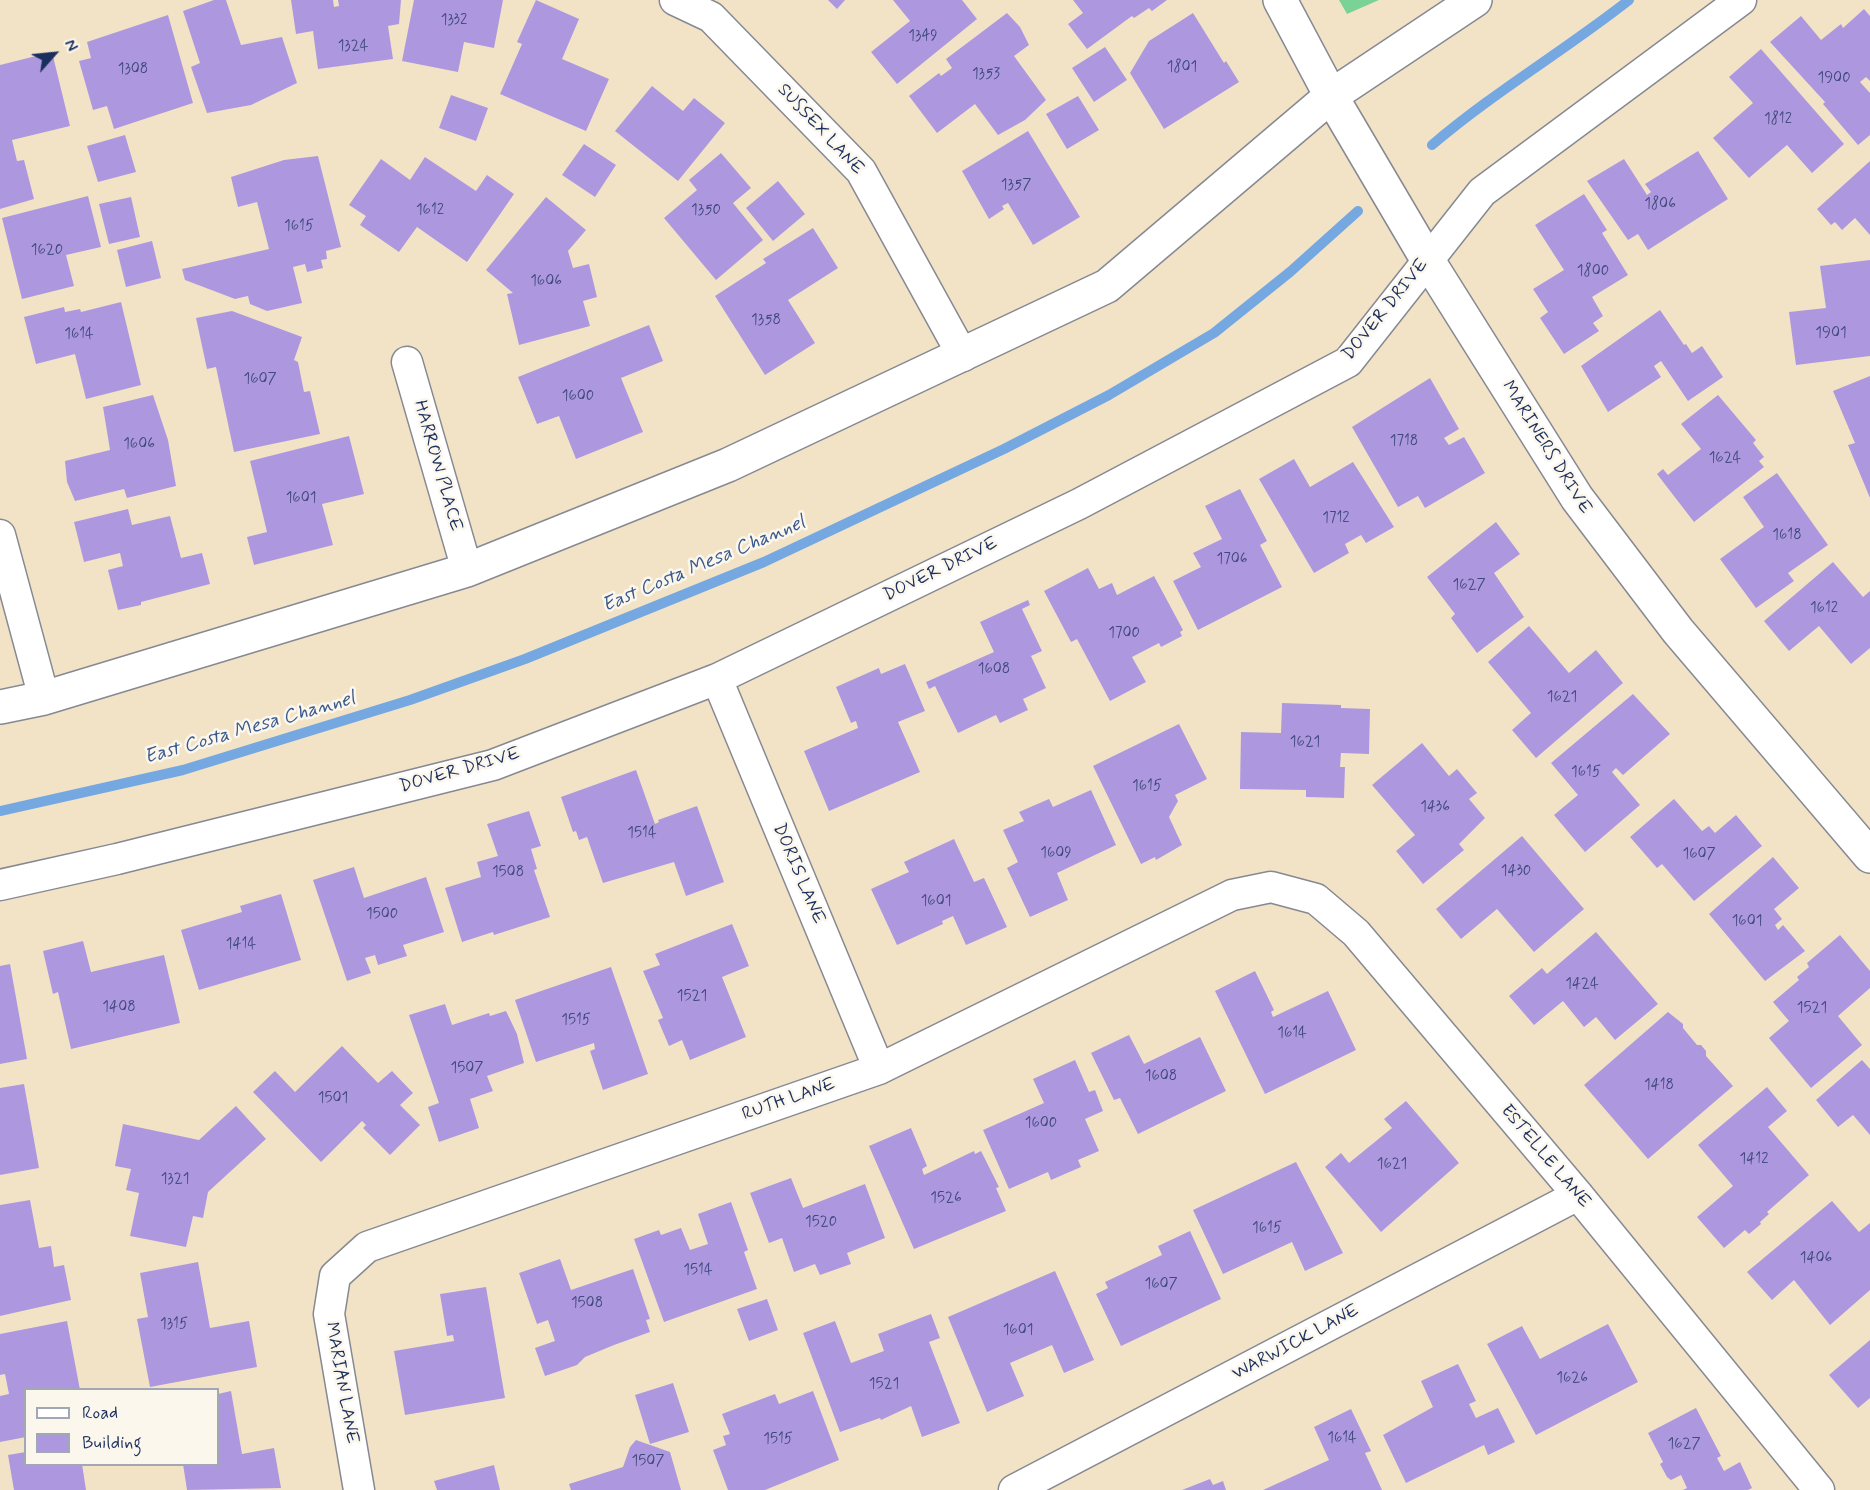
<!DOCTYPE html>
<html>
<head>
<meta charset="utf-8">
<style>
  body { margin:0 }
  #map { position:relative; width:1870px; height:1490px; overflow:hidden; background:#f2e3c7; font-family:Mynerve,sans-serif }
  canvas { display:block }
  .legend { position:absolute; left:24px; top:1388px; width:195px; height:78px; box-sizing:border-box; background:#fbf7ec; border:2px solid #a1a7b3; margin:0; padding:8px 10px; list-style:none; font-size:18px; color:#1b2f5e }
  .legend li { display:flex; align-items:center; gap:12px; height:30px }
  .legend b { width:30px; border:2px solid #a1a7b3 }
  .north { position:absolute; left:24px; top:24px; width:60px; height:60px; -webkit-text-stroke:4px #fbf7ec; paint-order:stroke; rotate:63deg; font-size:16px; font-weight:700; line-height:24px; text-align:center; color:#1b2f5e }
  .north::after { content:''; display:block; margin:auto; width:21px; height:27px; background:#1b2f5e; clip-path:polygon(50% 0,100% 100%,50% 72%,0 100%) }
</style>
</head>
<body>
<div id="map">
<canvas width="1870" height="1490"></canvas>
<ul class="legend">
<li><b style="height:8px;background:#fff"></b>Road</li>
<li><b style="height:16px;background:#ad98df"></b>Building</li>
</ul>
<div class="north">N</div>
</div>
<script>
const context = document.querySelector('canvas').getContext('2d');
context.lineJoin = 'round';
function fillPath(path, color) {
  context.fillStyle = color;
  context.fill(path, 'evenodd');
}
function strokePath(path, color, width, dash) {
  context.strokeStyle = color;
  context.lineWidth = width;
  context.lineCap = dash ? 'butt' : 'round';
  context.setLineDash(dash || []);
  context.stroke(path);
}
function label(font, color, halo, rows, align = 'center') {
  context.font = font + ' Mynerve,sans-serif';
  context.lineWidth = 5;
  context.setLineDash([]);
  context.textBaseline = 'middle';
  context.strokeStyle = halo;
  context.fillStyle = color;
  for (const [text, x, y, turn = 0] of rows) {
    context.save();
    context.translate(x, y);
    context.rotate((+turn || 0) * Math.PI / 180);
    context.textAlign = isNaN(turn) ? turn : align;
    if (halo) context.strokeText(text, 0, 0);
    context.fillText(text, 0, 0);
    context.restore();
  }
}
fillPath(new Path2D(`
  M1339,0H1379L1347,14Z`), '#7ad297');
strokePath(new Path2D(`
  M1432,145C1494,92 1564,51 1629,0
  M0,811L183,770L410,700L525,659L764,562L1004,449L1109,395L1214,333L1290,272L1358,211`), '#75a7e1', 10);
fillPath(new Path2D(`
  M214,0H226L241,45L282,37L297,83L251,105L207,113L191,67L200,63L183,11Z
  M291,0H333L334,7L339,6L338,0H401L399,24L388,26L393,59L318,69L313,31L296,34Z
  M414,0H503L494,48L464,42L458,72L402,61Z
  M536,0L579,19L562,59L609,79L586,131L500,94L522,44L517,42Z
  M828,0H845L837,9Z
  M893,0H962L977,19L897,84L871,52L910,21Z
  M1073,0H1167L1152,11L1149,8L1134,18L1132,16L1087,49L1068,24L1083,13Z
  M1864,9L1870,16V81L1866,77L1860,82L1870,93V135L1858,145L1823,104L1825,102L1770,42L1801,16L1821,40L1841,24L1843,28Z
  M1007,13L1020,27L1029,45L1014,56L1046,100L1025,120L998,135L975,104L937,133L909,96L939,73L941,76L952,68L946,59Z
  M1193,13L1224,63L1226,61L1239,82L1164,129L1130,73L1149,41Z
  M168,15L193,103L114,129L107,106L93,110L79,61L91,58L87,42Z
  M1105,47L1127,80L1094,102L1072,68Z
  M1761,49L1844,144L1812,173L1787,145L1749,178L1713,138L1753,103L1729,77Z
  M52,52L70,126L12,140L17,161L24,160L34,199L0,209V65Z
  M652,86L683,111L694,98L725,123L678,181L615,131Z
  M451,95L488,108L476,141L439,128Z
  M1078,96L1099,130L1067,149L1046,114Z
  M1028,131L1080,217L1033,245L1008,203L1002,206L1004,209L989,219L962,171Z
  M125,135L136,172L98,182L87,146Z
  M584,144L616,165L595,197L562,175Z
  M1698,151L1728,199L1648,250L1638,234L1628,240L1587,181L1624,159L1647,195L1651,192L1645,184Z
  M721,153L751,188L733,203L763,240L716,280L664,218L697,190L689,180Z
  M318,156L341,247L326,251L327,259L321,260L323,268L307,272L305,264L293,267L302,303L267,311L250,304L248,296L235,299L185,280L182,269L269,249L257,202L238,207L231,177L284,160Z
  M425,157L476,191L487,175L514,194L467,262L417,227L399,252L360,225L366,216L349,205L381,159L410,180Z
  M1870,161V235L1855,218L1842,230L1835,222L1831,225L1817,209Z
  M778,181L805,214L773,241L746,208Z
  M1584,194L1607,230L1602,233L1628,275L1592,297L1603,316L1593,323L1599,331L1564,354L1540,318L1548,312L1533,289L1564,270L1535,225Z
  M88,196L101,247L66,255L74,286L22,299L2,218Z
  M131,197L140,237L109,244L99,204Z
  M546,197L586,230L568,251L573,268L589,264L597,297L583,301L590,326L519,345L507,294L513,293L486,270Z
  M813,228L838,268L788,300L815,343L765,375L715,296L766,263L763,259Z
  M152,241L161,278L126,287L117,250Z
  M1870,260V356L1796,365L1789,312L1826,308L1820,266Z
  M121,302L141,385L86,399L75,354L36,364L24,317L64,307L65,312L80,309L81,312Z
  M1660,310L1684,345L1686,344L1692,353L1702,346L1723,377L1688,401L1661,361L1654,366L1661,377L1608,412L1581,366Z
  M232,311L302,337L294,360L298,362L304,392L310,391L320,434L234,452L216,367L207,369L196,318Z
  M649,325L663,361L621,378L643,432L576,459L559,416L537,424L518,377Z
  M1870,376V498L1848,445L1855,443L1833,391Z
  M1430,378L1459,429L1444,438L1449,445L1464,437L1485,473L1425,508L1418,496L1398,507L1352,427Z
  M153,395L168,440L176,486L127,498L124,489L75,501L67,482L65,461L110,450L103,407Z
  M1718,395L1756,440L1753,443L1764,457L1759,461L1764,467L1694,522L1657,474L1663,469L1668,475L1701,449L1681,424Z
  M349,436L364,494L322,504L333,545L254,565L247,537L267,532L250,461Z
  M1294,459L1310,487L1353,462L1394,527L1366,543L1361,535L1345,544L1349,553L1314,573L1259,479Z
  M1777,473L1828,545L1788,573L1794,581L1756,608L1720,559L1764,527L1743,497Z
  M1240,489L1267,541L1260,545L1282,587L1198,630L1173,581L1201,567L1193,553L1222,539L1205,506Z
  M128,509L132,525L170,516L181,558L202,553L210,584L141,602V605L118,610L108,570L123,566L120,553L84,562L74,522Z
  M1496,522L1520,554L1494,573L1524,617L1477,653L1451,618L1455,614L1427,577Z
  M1833,562L1863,597L1870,591V648L1851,664L1819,626L1789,651L1764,621Z
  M1088,568L1099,589L1112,583L1117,595L1154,576L1183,630L1180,632L1182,636L1161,647L1159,643L1132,657L1146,682L1110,701L1077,639L1071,642L1044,591Z
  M1028,600L1030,605L1022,609L1042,651L1031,656L1046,688L1023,699L1028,710L1000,723L996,715L958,733L935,686L929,689L926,682L994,652L980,622Z
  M1529,626L1569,673L1596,650L1623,683L1536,758L1512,730L1531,713L1488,662Z
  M905,664L925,711L898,722L920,772L829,811L804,751L858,728L856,721L851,723L836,687L879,668L881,674Z
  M1633,694L1670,734L1623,775L1616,768L1612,772L1640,805L1585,852L1554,815L1578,795L1551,763Z
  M1282,703L1341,705V708L1370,709L1369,754L1341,753L1340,767H1345L1344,798L1306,797V790L1240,789L1241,732L1281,733Z
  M1179,724L1207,779L1175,795L1178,801L1169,817L1182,845L1156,860L1155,857L1141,864L1093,766Z
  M1422,743L1449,776L1457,769L1477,793L1469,799L1485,818L1459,844L1464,850L1423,884L1396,851L1415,835L1372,785Z
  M636,770L655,824L659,822L658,820L697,806L724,882L686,896L674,862L603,883L587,837L579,840L576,831L573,832L561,797Z
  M1091,790L1116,845L1057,873L1068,900L1030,917L1007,868L1018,862L1003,830L1024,821L1019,812L1049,799L1053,807Z
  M1674,799L1702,831L1709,826L1715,833L1736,815L1762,846L1694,901L1662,864L1657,868L1630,837Z
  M529,811L541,846L531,849L537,869L534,870L550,917L494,935L493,932L462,942L445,888L481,877L477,862L498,856L487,824Z
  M1522,836L1584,909L1534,952L1497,909L1461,939L1436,909Z
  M954,839L974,882L984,878L1007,927L966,945L953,916L942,921L943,924L897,945L871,889L909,872L904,862Z
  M1773,857L1799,888L1774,909L1782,919L1775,925L1778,930L1783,925L1805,951L1765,981L1709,914Z
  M354,867L364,898L426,877L444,932L403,945L407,956L378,965L375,955L365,958L371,973L347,981L313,880Z
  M281,894L301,960L199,990L181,930L242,912L240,906Z
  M732,924L749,966L722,977L746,1037L690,1060L682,1040L669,1046L658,1020L663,1018L643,971L660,965L655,954Z
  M1596,932L1658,1004L1615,1040L1596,1017L1584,1027L1563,1001L1534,1025L1509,996L1542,968L1547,974Z
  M1840,935L1870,971V988L1838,1016L1862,1045L1811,1088L1769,1038L1789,1021L1773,1002L1799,980L1797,977L1809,967L1807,963Z
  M83,941L91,972L164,955L180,1023L71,1049L58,992L53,994L43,951Z
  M10,964L27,1059L0,1064V966Z
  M611,967L648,1074L603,1090L590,1051L595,1049L594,1043L536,1062L515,1000Z
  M1255,971L1274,1010L1271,1012L1273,1017L1328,991L1356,1050L1265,1094L1215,991Z
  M445,1004L452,1025L489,1013L490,1016L506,1011L517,1034L524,1063L487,1076L493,1091L470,1099L479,1128L439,1142L428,1107L439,1103L409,1015Z
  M1668,1012L1683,1024V1028L1697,1045H1701L1706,1051V1056L1733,1086L1648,1159L1584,1085Z
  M1129,1035L1144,1064L1200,1037L1226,1091L1138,1134L1120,1098L1114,1100L1091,1053Z
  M342,1046L378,1083L392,1071L413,1093L400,1105L420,1125L390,1155L363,1128L366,1125L362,1121L321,1162L253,1092L275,1071L295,1092Z
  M1075,1060L1089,1092L1095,1090L1103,1111L1085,1119L1099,1151L1078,1160L1081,1167L1051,1180L1048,1172L1009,1189L983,1130L1044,1103L1033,1079Z
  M1862,1060L1870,1069V1135L1853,1115L1838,1127L1816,1100Z
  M24,1084L39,1168L0,1175V1088Z
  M1767,1087L1787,1111L1768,1127L1809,1175L1767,1212L1769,1214L1760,1222L1761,1224L1749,1234L1745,1230L1724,1248L1697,1217L1733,1186L1698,1145Z
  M1406,1101L1459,1163L1381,1232L1325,1167L1341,1153L1349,1163L1392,1128L1384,1119Z
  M236,1106L266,1139L208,1192L203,1218L193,1216L186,1247L130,1236L139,1193L126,1190L131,1169L115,1166L123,1124L199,1140Z
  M911,1128L927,1166L922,1169L924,1175L974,1151L975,1154L981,1151L999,1187L996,1188L1006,1211L914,1249L869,1146Z
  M1296,1162L1343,1253L1305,1271L1292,1242L1223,1274L1193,1210Z
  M791,1178L803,1208L865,1184L885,1238L847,1253L851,1264L820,1275L815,1264L794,1272L782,1238L769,1243L750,1193Z
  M30,1200L39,1248L51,1246L54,1267L64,1265L71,1300L0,1316V1205Z
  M1832,1201L1859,1232L1870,1223V1290L1830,1325L1794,1280L1772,1300L1747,1272Z
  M731,1202L748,1250L744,1252L757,1289L664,1322L634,1239L659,1230L661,1235L681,1228L690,1250L708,1244L698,1214Z
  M1190,1231L1221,1299L1121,1346L1096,1294L1108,1288L1105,1282L1162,1255L1158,1246Z
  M560,1259L571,1290L633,1269L650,1319L646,1320L650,1332L614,1345L585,1357L577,1365L545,1376L535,1348L555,1341L548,1320L537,1324L519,1273Z
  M198,1262L210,1328L249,1321L257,1367L150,1387L137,1319L148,1317L140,1273Z
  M1055,1271L1094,1360L1064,1373L1052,1345L1010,1363L1024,1396L987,1412L948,1317Z
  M486,1287L505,1398L405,1415L394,1351L454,1341L453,1335L447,1336L440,1294Z
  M767,1299L778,1330L749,1341L737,1309Z
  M931,1314L940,1338L929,1342L960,1423L922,1437L911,1406L881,1420L880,1418L840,1432L803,1333L835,1321L851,1363L884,1351L878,1334Z
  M67,1321L80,1390H26V1437L0,1442V1396L9,1394L5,1374L0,1375V1334Z
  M1608,1324L1638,1382L1536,1435L1487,1344L1522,1326L1540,1359Z
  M1870,1340V1398L1858,1408L1829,1375Z
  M1458,1364L1476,1401L1469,1404L1476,1418L1498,1408L1515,1442L1488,1455L1484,1445L1406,1483L1383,1435L1433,1407L1421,1381Z
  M673,1383L689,1432L650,1444L635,1395Z
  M231,1391L242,1454L274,1448L281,1488L187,1490L183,1464H218V1394Z
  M813,1391L839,1460L765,1490H728L713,1450L726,1445L723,1436L730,1434L722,1414L775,1394L779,1404Z
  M1696,1408L1721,1456L1717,1458L1724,1471L1740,1462L1752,1488L1748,1490H1683L1687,1488L1681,1475L1671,1480L1667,1477L1660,1464L1663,1462L1648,1433Z
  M1351,1409L1371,1451L1365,1453L1382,1490H1263L1329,1460L1314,1427Z
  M636,1440L670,1452L681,1490H571L569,1484L623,1467L630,1447Z
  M26,1452V1464H82L86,1490H14L8,1455Z
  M494,1465L500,1490H437L434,1481Z
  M1210,1479L1213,1485L1223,1481L1226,1490H1182Z`), '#ad98df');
const minor = new Path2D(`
  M675,0L711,17L861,171L963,356
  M407,362L467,570
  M0,535L44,698
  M717,679L879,1069
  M0,885L117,859L493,765L717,679L1079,504L1348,362L1482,192L1741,0
  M359,1490L329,1314L335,1276L367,1247L879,1069L1232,895L1271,887L1316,899L1356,933L1578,1195L1819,1490
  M1014,1490L1578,1195`);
const tertiary = new Path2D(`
  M1280,0L1331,96L1427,259L1577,498L1678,631L1870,856
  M0,707L44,698L467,570L728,465L1107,286L1331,96L1475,0`);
strokePath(minor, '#868992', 33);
strokePath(tertiary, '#868992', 36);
strokePath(minor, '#fff', 30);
strokePath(tertiary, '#fff', 33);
label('15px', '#40497e', null, [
  ["1332",454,21],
  ["1349",923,37],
  ["1324",353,47],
  ["1801",1182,68],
  ["1308",133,70],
  ["1353",986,75],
  ["1900",1834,79],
  ["1812",1778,120],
  ["1357",1016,186],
  ["1806",1660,205],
  ["1612",430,211],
  ["1350",706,211],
  ["1615",299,227],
  ["1620",47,251],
  ["1800",1593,272],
  ["1606",546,282],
  ["1358",766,321],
  ["1901",1831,334],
  ["1614",79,335],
  ["1607",260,380],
  ["1600",578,397],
  ["1718",1404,442],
  ["1606",139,445],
  ["1624",1725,459],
  ["1601",301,499],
  ["1712",1336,519],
  ["1618",1787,536],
  ["1706",1232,560],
  ["1627",1469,586],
  ["1612",1824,609],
  ["1700",1124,634],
  ["1608",994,670],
  ["1621",1562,698],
  ["1621",1305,743],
  ["1615",1586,773],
  ["1615",1147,787],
  ["1436",1435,808],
  ["1514",642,834],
  ["1609",1056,854],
  ["1607",1699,855],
  ["1430",1516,872],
  ["1508",508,873],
  ["1601",936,902],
  ["1500",382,915],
  ["1601",1747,922],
  ["1414",241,945],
  ["1424",1582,985],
  ["1521",692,997],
  ["1408",119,1008],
  ["1521",1812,1009],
  ["1515",576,1021],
  ["1614",1292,1034],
  ["1507",467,1069],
  ["1608",1161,1077],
  ["1418",1659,1086],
  ["1501",333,1099],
  ["1600",1041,1124],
  ["1412",1754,1160],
  ["1621",1392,1165],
  ["1321",175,1180],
  ["1526",946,1199],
  ["1520",821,1223],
  ["1615",1267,1229],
  ["1406",1816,1259],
  ["1514",698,1271],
  ["1607",1161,1285],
  ["1508",587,1304],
  ["1315",174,1325],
  ["1601",1018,1331],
  ["1626",1572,1379],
  ["1521",884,1385],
  ["1614",1342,1439],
  ["1515",778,1440],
  ["1627",1684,1445],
  ["1507",648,1462]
]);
label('18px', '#1b2f5e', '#fbf7ec', [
  ["SUSSEX LANE",820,130,47],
  ["DOVER DRIVE",1386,310,-51],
  ["MARINERS DRIVE",1546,448,58],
  ["HARROW PLACE",437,466,74],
  ["DOVER DRIVE",941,570,-26],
  ["DOVER DRIVE",460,771,-16],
  ["DORIS LANE",798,874,67],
  ["RUTH LANE",789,1100,-19],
  ["ESTELLE LANE",1545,1157,50],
  ["WARWICK LANE",1296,1343,-28],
  ["MARIAN LANE",341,1383,80]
]);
label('italic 20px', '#3a598c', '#fbf7ec', [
  ["East Costa Mesa Channel",704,565,-23],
  ["East Costa Mesa Channel",250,729,-16]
]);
</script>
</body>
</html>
